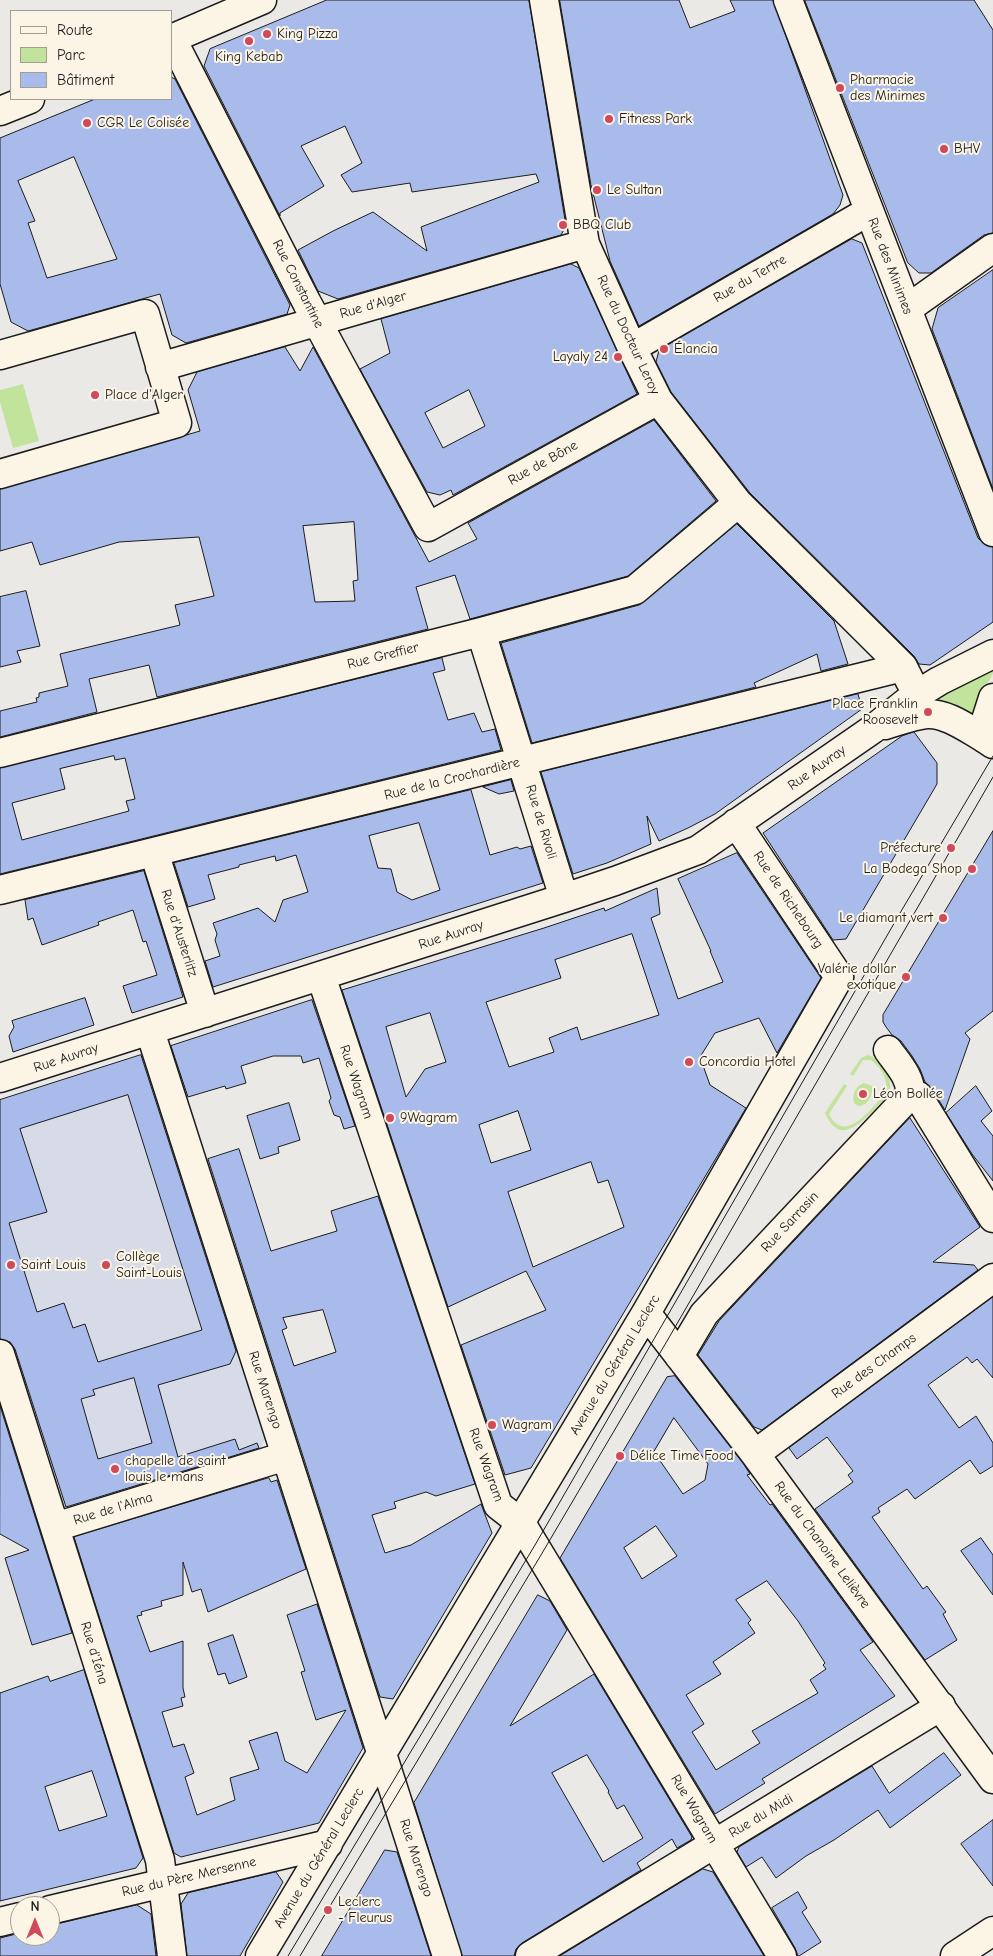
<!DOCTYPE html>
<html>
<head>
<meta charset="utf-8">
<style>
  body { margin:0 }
  #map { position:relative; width:993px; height:1956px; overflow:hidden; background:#ebe9e6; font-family:"Comic Neue",sans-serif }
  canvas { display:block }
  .legend { position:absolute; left:10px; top:10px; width:162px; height:90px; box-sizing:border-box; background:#fcf5e5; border:1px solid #a29e95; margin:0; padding:6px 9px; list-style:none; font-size:15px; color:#1c1c1c }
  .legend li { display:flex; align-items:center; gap:10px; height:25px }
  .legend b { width:25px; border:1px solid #a29e95 }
  .north { position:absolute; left:10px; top:1896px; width:50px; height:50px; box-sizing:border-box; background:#fcf5e5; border:1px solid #a29e95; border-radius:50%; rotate:0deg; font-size:14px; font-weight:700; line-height:20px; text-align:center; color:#1c1c1c }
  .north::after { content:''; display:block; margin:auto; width:18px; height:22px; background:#d1495b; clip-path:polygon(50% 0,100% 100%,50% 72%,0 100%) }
</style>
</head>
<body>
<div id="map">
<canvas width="993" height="1956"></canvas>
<ul class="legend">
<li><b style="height:6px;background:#fcf5e5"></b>Route</li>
<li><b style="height:14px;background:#c1e39c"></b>Parc</li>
<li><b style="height:14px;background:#a9bbea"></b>Bâtiment</li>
</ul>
<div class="north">N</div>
</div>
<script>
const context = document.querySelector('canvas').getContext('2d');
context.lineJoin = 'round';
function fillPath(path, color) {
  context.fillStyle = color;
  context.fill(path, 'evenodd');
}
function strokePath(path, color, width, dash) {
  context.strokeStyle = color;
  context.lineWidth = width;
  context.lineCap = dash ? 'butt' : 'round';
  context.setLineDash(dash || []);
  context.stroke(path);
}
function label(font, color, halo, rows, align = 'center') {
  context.font = font + ' "Comic Neue",sans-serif';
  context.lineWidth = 4;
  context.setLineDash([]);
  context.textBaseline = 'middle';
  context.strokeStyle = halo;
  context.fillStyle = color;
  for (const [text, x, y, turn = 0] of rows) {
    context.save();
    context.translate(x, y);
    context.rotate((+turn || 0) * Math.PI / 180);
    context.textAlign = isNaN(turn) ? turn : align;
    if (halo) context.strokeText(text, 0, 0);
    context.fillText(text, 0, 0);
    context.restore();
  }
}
fillPath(new Path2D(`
  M144,1054L266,1437L260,1450L70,1509L59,1504L3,1323L0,1301V1230L10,1227V1224L47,1212L9,1097Z`), '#d7dbe7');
fillPath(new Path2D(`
  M23,384L39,441L13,448L0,402V390Z
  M993,664V673L985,689L977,723L917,704Z
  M868,1055C875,1057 878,1062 883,1067C888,1074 891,1081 890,1089C889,1097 881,1102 876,1108C860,1124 839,1146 825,1113L844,1084L847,1086L829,1114C845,1146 871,1108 885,1094C890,1082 881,1067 871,1060H863L853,1076L850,1074L861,1058Z
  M864,1083L872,1086C873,1096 868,1106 858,1106L854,1103C852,1095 855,1086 864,1083Z`), '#c1e39c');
const building = new Path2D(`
  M327,0H529L566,226L561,235L338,299L318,291L298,250L333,231L373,212L427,251L421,227L539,182L536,174L412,192L410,183L352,192L341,175L362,163L345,126L301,146L324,186L280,213V216L204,66L210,49Z
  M560,0H679L690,28L735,11L730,0H773L843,195L840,205L833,214L639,326L610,261L591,185Z
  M805,0H974L993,30V233L984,235L931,273H919L908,263Z
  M171,77L175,79L290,305L287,314L186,343L172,335L160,294L28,331L11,322L0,284V138L95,99H171ZM74,157L117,259L47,278L28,223L35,221L18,181Z
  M852,239L862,243L978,538L984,544L993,547V622L930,665L919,664L914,656L750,493L671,392L656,362L659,350Z
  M571,264L579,268L637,394L453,495L451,490L440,495L427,492L360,369L390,353L381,319ZM469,390L485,426L443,448L425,413Z
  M993,270V489L932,329L938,308Z
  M285,347L300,371L313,347L429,562L477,539L468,523L654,420L716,501L628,576L470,619L455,575L416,587L428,629L157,697L149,665L89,679L97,712L0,737V711L37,702L36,698L39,697V693L68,686L60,654L180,625L175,605L214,596L199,537L119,542L40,565L32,542L0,551V489L200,431L188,390L197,372ZM354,522L358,580L353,581L355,601L315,602L303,526Z
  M737,524L834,621L848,664L821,671L817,654L754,683L756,687L532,743L501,643L639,605Z
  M26,591L40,646L17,651L21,662L0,667V597Z
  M442,658L445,670L433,673L448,720L474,713L482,732L495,729L501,750L0,874V768ZM114,756L115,760L125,758L135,799L126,801L129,811L22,840L12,803L65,789L60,769Z
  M858,694L862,709L715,814L688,828L659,841L647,816L651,844L607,863L573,874L541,772Z
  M914,732L937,763V784L846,939L833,940L763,833L902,736Z
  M511,780L514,791L499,794L483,787Z
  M471,790L490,855L517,847L520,849L531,846L543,883L213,987L205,961L220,956L215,940L217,934L213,923L258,908L275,922L283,900L308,892L296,855L276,861L275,856L239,865V867L208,875L215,899L188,907L174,863ZM419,823L440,890L412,900L397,892L391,869L378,868L369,836Z
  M993,831V1011L965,1033L970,1039L945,1110L931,1088L925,1082L920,1069L912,1056L901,1041L892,1035L886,1027L883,1022V1015Z
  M737,853L821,978L777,1053L759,1018L715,1033L700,1057L710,1085L746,1108L531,1468L505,1475L461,1345L546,1310L526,1271L448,1307L342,990L544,928L604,908L605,911L657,888L660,914L651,918L678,999L723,982L710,951H711L678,879ZM632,934L659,1015L581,1040L577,1027L549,1038L554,1052L509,1067L486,1002L561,978L555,960ZM430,1013L446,1062L425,1069L406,1097L386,1027ZM518,1111L531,1150L491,1163L479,1125ZM591,1162L598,1183L608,1180L624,1227L533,1267L508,1192Z
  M144,871L183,997L132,1013L123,986L157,975L146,941L143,942L133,910L98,922L99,925L42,945L33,918L28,920L25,900Z
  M85,998L94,1025L13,1052L9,1036L14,1027L12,1021Z
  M312,1000L355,1126L344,1129L340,1117L334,1115L329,1101L331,1098L319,1058L303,1063L301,1056H273L241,1066L246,1083L226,1089L225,1086L188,1097L171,1046Z
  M141,1055L236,1351L230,1364L158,1385L178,1457L235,1439L239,1450L257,1443L259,1448L66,1507L15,1349L10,1342L0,1339V1100ZM128,1095L202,1330L98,1362L85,1324L73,1328L64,1303L37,1312L9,1223L47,1212L20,1129ZM134,1378L152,1443L98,1459L81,1399L95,1395L93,1390Z
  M976,1086L992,1111L981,1121L993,1136V1181L972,1154L946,1113Z
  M289,1103L300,1140L278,1147L279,1153L260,1159L247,1116Z
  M910,1118L980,1227L933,1262L974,1265L978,1270L762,1430L754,1427L698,1355L719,1321Z
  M239,1149L271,1251L337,1231L331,1211L378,1196L475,1484L436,1496L426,1492L394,1502L396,1508L372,1515L385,1553L411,1545L481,1504L492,1533L393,1699L380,1697L208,1159ZM323,1310L336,1352L294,1366L282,1330L287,1328L283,1318Z
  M993,1297V1378L977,1359L972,1363L967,1357L928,1385L959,1428L976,1416L993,1443V1466L980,1474L970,1460L915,1499L907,1489L878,1508L880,1512L872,1517L923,1589L927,1586L946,1612L943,1614L957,1640L925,1660L815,1509L853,1482L848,1475L853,1471L827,1437L797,1459L789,1448Z
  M675,1376L743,1463L750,1474L747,1475L770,1505L772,1504L873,1642L860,1650L895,1696L762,1779L765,1783L715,1814L560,1558L667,1377ZM674,1418L708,1464L705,1480L683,1494L654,1452ZM656,1526L677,1556L642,1579L624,1548ZM767,1581L798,1621L825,1663L823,1665L826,1669L810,1680L818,1693L752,1731L760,1743L716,1770L692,1732L704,1724L686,1695L721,1674L713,1662L755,1633L748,1623L751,1620L736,1600Z
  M0,1406L72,1633L32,1645L5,1558L29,1550L0,1534Z
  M269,1478L271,1482L277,1480L306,1569L208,1612L201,1589L192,1592L183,1562V1595L161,1601L162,1606L141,1612L142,1615L137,1616L150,1652L183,1641V1688L185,1697L181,1698L183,1706L162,1712L173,1747L184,1744L194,1773L185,1777L197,1815L235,1800L230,1778L259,1769L249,1741L277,1732L285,1761L307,1773L346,1710L316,1720L301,1672L305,1671L287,1615L317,1604L363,1748L319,1823L181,1857L174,1853L74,1537Z
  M981,1538L993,1555V1595L961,1551Z
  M538,1595L550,1601L567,1630L510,1726L594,1674L692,1837L691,1840L677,1848L672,1839L637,1863L641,1870L522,1943L516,1949L514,1956H462L414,1803ZM587,1755L609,1791L608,1792L617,1809L624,1805L643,1838L603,1862L552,1773Z
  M233,1635L247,1677L229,1684L225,1673L218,1675L208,1644Z
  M84,1670L143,1858L136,1868L0,1901V1693L48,1676L50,1681ZM92,1771L107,1816L59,1831L45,1787Z
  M944,1753L961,1775L890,1828L878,1810L834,1840L806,1856L776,1878L762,1857L746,1867L737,1852L739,1847L872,1766L889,1793Z
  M993,1820V1886L961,1844Z
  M385,1850L397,1852L431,1956H322Z
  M703,1869L713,1872L764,1956H560Z
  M276,1872L283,1882L240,1956H187L181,1904L188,1893Z
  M798,1892L807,1908L802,1912L821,1942L799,1956H798L795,1948L772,1908Z
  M137,1905L151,1914L156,1956H0V1938L20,1933V1936H50V1926Z`);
fillPath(building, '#a9bbea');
strokePath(building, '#1c1c1c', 1);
const minor = new Path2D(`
  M544,0L585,244L632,348L658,400L738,503L903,667L910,681
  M788,0L993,532
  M171,39L262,0
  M172,39L307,303L428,527L658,400
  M0,111L30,99
  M907,309L993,248
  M632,348L869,211
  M0,355L145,314L177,423L0,474
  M160,367L585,244
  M481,632L564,898
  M885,725C899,721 913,715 927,714C947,713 968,729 984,738
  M0,753L481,632L635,590L738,503
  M154,852L205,1013
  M0,890L903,667
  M321,976L498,1505L521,1523L782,1956
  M150,1031L380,1749
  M888,1050C897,1063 912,1078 910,1095
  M0,1078L564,898L615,881L698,850L873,729L913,697L939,681L993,654
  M910,1095L918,1096L993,1218
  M646,1313L755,1454L993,1779
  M0,1354L160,1860L172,1956
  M679,1356L704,1314L910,1095
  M755,1454L993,1278
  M55,1527L286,1456
  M384,1750L646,1313L839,977L736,823
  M384,1760L447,1956
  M50,1910L328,1844
  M0,1922L20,1917
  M260,1956L378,1759
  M530,1956L941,1706
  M955,1956L993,1931`);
const major = new Path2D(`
  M993,698L986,720L984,738L993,744`);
strokePath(minor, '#1c1c1c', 31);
strokePath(major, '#1c1c1c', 31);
strokePath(minor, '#fcf5e5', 28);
strokePath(major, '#fcf5e5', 28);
strokePath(new Path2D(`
  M288,1956L535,1545L903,908L993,756
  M300,1956L541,1555L667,1341L993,777`), '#1c1c1c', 1);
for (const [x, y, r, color] of [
  [267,34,5,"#d1495b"],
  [249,41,5,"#d1495b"],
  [840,88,5,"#d1495b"],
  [609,119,5,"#d1495b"],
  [87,123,5,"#d1495b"],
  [944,149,5,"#d1495b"],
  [597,190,5,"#d1495b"],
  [563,225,5,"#d1495b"],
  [664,349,5,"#d1495b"],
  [618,357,5,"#d1495b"],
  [95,395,5,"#d1495b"],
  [928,712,5,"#d1495b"],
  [951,848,5,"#d1495b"],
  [972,869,5,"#d1495b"],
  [943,918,5,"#d1495b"],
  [906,977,5,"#d1495b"],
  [689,1062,5,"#d1495b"],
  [863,1094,5,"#d1495b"],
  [390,1118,5,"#d1495b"],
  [11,1265,5,"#d1495b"],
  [106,1265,5,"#d1495b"],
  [492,1425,5,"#d1495b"],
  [620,1456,5,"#d1495b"],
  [115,1469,5,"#d1495b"],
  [328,1910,5,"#d1495b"]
]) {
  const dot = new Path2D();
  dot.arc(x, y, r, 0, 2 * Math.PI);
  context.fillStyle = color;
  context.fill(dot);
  strokePath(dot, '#fcf5e5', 2);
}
label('14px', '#1c1c1c', '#fcf5e5', [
  ["King Pizza",277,34],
  ["King Kebab",249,57,"center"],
  ["Pharmacie",850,80],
  ["des Minimes",850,96],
  ["Fitness Park",619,119],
  ["CGR Le Colisée",97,123],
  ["BHV",954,149],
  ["Le Sultan",607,190],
  ["BBQ Club",573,225],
  ["Élancia",674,349],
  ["Layaly 24",608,357,"right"],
  ["Place d'Alger",105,395],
  ["Place Franklin",918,704,"right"],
  ["Roosevelt",918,720,"right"],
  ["Préfecture",941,848,"right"],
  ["La Bodega Shop",962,869,"right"],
  ["Le diamant vert",933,918,"right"],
  ["Valérie dollar",896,969,"right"],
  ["exotique",896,985,"right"],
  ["Concordia Hotel",699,1062],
  ["Léon Bollée",873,1094],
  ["9Wagram",400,1118],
  ["Collège",116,1257],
  ["Saint-Louis",116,1273],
  ["Saint Louis",21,1265],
  ["Wagram",502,1425],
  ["Délice Time Food",630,1456],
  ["chapelle de saint",125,1461],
  ["louis le mans",125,1477],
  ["Leclerc",338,1902],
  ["- Fleurus",338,1918]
], 'left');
label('14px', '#1c1c1c', '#fcf5e5', [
  ["Rue des Minimes",890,266,69],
  ["Rue du Tertre",750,279,-30],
  ["Rue Constantine",298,284,63],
  ["Rue d'Alger",373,305,-16],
  ["Rue du Docteur Leroy",628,335,65],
  ["Rue de Bône",543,463,-29],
  ["Rue Greffier",383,656,-14],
  ["Rue Auvray",817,768,-35],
  ["Rue de la Crochardière",452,779,-14],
  ["Rue de Rivoli",541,822,73],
  ["Rue de Richebourg",788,900,56],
  ["Rue d'Austerlitz",179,933,72],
  ["Rue Auvray",451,935,-18],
  ["Rue Auvray",66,1058,-18],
  ["Rue Wagram",356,1082,71],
  ["Rue Sarrasin",790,1222,-47],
  ["Avenue du Général Leclerc",615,1365,-59],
  ["Rue des Champs",874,1366,-36],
  ["Rue Marengo",265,1390,72],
  ["Rue Wagram",486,1465,70],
  ["Rue de l'Alma",113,1509,-17],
  ["Rue du Chanoine Lelièvre",822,1545,54],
  ["Rue d'Iéna",94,1653,73],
  ["Rue Wagram",694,1809,59],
  ["Rue du Midi",761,1816,-31],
  ["Avenue du Général Leclerc",319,1858,-59],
  ["Rue Marengo",416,1858,72],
  ["Rue du Père Mersenne",189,1877,-13]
]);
</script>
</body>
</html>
